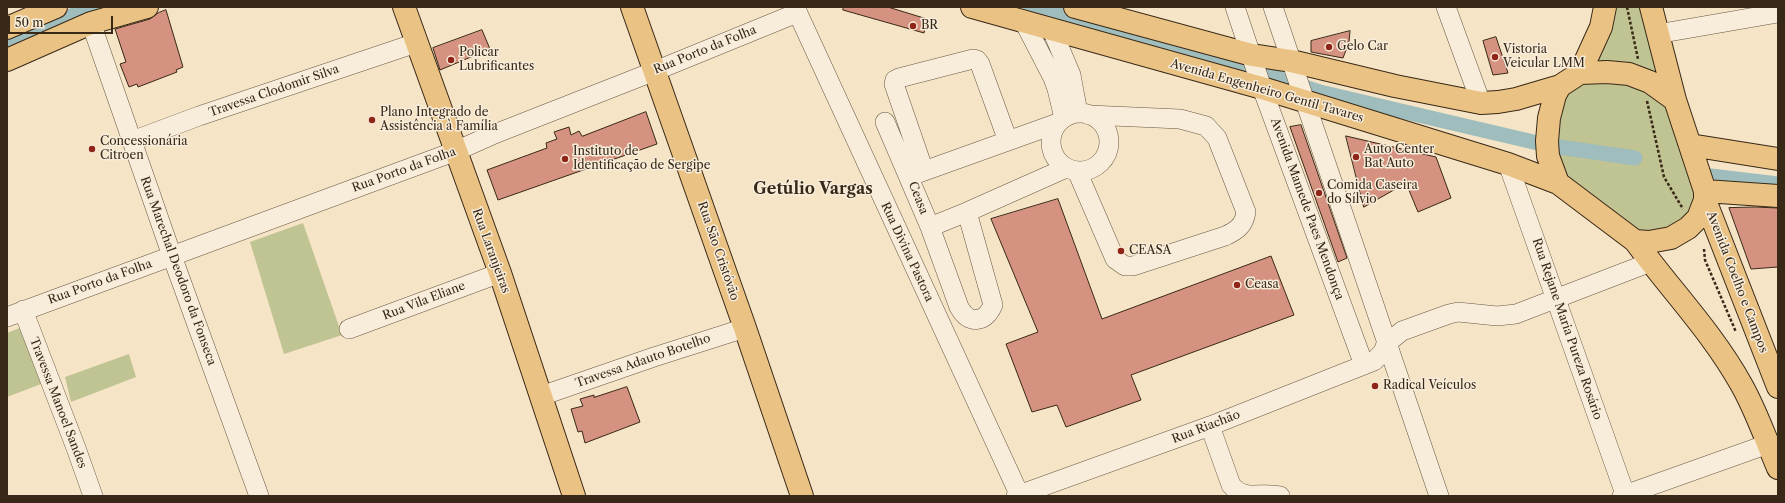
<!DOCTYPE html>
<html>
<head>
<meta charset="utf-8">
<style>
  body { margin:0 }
  #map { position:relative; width:1785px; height:503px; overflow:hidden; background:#f5e4c6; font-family:"Libre Caslon Text",serif }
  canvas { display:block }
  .frame { position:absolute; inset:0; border:8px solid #382817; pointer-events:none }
  .scale { position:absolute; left:8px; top:16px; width:105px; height:18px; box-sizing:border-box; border:2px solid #382817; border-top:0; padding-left:5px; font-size:12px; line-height:14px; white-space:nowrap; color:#382817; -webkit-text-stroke:3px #f8edda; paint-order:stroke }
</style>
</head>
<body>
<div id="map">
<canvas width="1785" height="503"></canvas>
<div class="frame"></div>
<div class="scale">50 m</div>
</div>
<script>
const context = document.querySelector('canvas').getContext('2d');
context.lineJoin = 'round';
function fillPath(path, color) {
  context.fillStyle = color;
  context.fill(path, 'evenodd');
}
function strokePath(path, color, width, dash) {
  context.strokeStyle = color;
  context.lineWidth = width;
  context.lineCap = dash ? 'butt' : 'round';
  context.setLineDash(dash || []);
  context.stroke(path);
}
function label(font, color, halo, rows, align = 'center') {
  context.font = font + ' "Libre Caslon Text",serif';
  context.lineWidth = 3;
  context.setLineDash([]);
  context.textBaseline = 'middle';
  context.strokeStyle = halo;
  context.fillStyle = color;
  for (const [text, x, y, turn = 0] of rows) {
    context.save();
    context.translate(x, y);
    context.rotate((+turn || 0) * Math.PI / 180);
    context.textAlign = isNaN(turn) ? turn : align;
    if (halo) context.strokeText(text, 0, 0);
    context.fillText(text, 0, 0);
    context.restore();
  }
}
fillPath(new Path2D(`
  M1610,7H1643L1659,74L1592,63Z
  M1619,79L1668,102L1698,190L1692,217L1649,236L1618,223L1558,168L1556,110L1571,85Z
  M303,223L342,335L284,354L250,242Z
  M20,328L41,384L7,397V333Z
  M129,354L136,377L71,402L65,377Z`), '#c0c392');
strokePath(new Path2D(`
  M1030,7L1216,57L1320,92L1542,144
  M7,45L91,7
  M1559,147L1635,158
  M1711,176L1778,184`), '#9ebdbc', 15);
const building = new Path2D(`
  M844,7H888L927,19L924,33L843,10Z
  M166,10L183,67L176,70L177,72L138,87L137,84L129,87L120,64L126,62L115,29L150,19L158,13Z
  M482,30L490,49L440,70L433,48Z
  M1350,31L1349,42L1343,58L1311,52V41Z
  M1496,37L1508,73L1493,75L1483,41Z
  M646,112L657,144L498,200L487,170L547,148L546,143L557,139L554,132L569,127L571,135L579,131L582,136Z
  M1301,125L1347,258L1338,262L1290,127Z
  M1346,136L1436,157L1451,198L1418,212L1406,183L1364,207Z
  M1058,199L1102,319L1271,256L1294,315L1131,375L1141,400L1066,427L1057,405L1032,412L1006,344L1038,332L991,219Z
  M1756,207L1778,208V267L1751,269L1729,208Z
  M627,387L640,422L585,443L582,431L578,432L571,409L583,406L580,399L594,395V397Z`);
fillPath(building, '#d59280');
strokePath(building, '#382817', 1);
const minor = new Path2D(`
  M795,7L1020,496
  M1235,7L1262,88L1364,365
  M1273,7L1439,496
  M1446,7L1481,103
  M1023,20L1053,78L1057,89L1064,118
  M91,23L172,256L259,496
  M1052,30L1071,75L1078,113
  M1657,34L1778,13
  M1051 142a29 29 0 1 1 58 0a29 29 0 1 1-58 0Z
  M885,122L930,227L959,307C969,325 985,323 993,305L967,212
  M132,141L199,116L416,43
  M1508,164L1625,494
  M924,171L894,84L895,80L899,78L973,59L977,60L980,64L1008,141
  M1077,171L1115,259L1125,266H1133L1225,236C1236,231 1244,226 1246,212L1217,138L1206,126L1180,119L1089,115
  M913,175L1058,123
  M930,227L967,212L1066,168
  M23,310L76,448L93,496
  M7,317L456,151L492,135L655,71L797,13
  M349,329L500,273
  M541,396L654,357L745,328
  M1210,426L1231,485C1245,502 1262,491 1280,496
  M1016,496L1210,426L1364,365L1374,361L1383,352L1386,344L1402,331L1449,314L1458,312L1497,316L1516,314L1651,262
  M1622,496L1768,444`);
const major = new Path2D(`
  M404,7L500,273L574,496
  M632,7L745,328L802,496
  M972,7L1262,88L1508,164L1558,183L1635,241L1649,242L1671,238L1688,228L1698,218L1705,200V191L1675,100L1650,82L1629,74L1607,72L1580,73L1560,86L1555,95L1549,118L1547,141L1548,156L1558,183
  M1075,7L1252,55L1291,61L1395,86L1481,103L1498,102L1516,99L1560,86
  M1651,7L1675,100
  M7,28L56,7
  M7,60L91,23L147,7
  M1580,73L1601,27L1605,7
  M1690,145L1778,159
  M1705,191L1778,196
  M1705,200L1778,387
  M1635,241C1670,289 1712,332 1741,384C1756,410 1766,440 1778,468`);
strokePath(minor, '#675743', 20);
strokePath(major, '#382817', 24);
strokePath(new Path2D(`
  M1627,7L1638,59
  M1647,101L1664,177L1683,209
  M1704,249L1705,260L1736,332`), '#382817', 2.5, [3, 2]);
strokePath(minor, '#f8edda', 19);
strokePath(major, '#eac283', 22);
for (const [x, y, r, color] of [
  [913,26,4,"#8f2418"],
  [1329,47,4,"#8f2418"],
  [1495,57,4,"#8f2418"],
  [451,60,4,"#8f2418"],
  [372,120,4,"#8f2418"],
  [92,149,4,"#8f2418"],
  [1356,157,4,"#8f2418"],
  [565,159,4,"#8f2418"],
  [1319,193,4,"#8f2418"],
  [1121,251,4,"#8f2418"],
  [1237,285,4,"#8f2418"],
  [1375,386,4,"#8f2418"]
]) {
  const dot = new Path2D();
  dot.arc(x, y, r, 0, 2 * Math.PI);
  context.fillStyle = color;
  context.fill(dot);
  strokePath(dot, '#f8edda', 1.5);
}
label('12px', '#382817', '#f8edda', [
  ["BR",921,26],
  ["Gelo Car",1337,47],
  ["Vistoria",1503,50],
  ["Veicular LMM",1503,64],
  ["Policar",459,53],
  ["Lubrificantes",459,67],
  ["Plano Integrado de",380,113],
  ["Assistência à Família",380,127],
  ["Concessionária",100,142],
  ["Citroen",100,156],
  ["Auto Center",1364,150],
  ["Bat Auto",1364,164],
  ["Instituto de",573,152],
  ["Identificação de Sergipe",573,166],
  ["Comida Caseira",1327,186],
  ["do Sílvio",1327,200],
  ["CEASA",1129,251],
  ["Ceasa",1245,285],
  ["Radical Veículos",1383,386]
], 'left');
label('12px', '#382817', '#f8edda', [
  ["Rua Porto da Folha",705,50,-22],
  ["Travessa Clodomir Silva",274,91,-19],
  ["Avenida Engenheiro Gentil Tavares",1267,91,16],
  ["Rua Porto da Folha",404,170,-20],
  ["Ceasa",918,198,68],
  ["Avenida Mamede Paes Mendonça",1307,209,70],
  ["Rua Laranjeiras",491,251,70],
  ["Rua São Cristóvão",718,251,71],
  ["Rua Divina Pastora",907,252,65],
  ["Rua Marechal Deodoro da Fonseca",178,271,70],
  ["Rua Porto da Folha",100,282,-20],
  ["Avenida Coelho e Campos",1737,282,69],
  ["Rua Vila Eliane",424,301,-21],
  ["Rua Rejane Maria Pureza Rosário",1567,329,71],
  ["Travessa Adauto Botelho",643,361,-19],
  ["Travessa Manoel Sandes",58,403,69],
  ["Rua Riachão",1206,427,-21]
]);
label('bold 16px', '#382817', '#f8edda', [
  ["Getúlio Vargas",813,189]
]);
</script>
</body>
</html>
